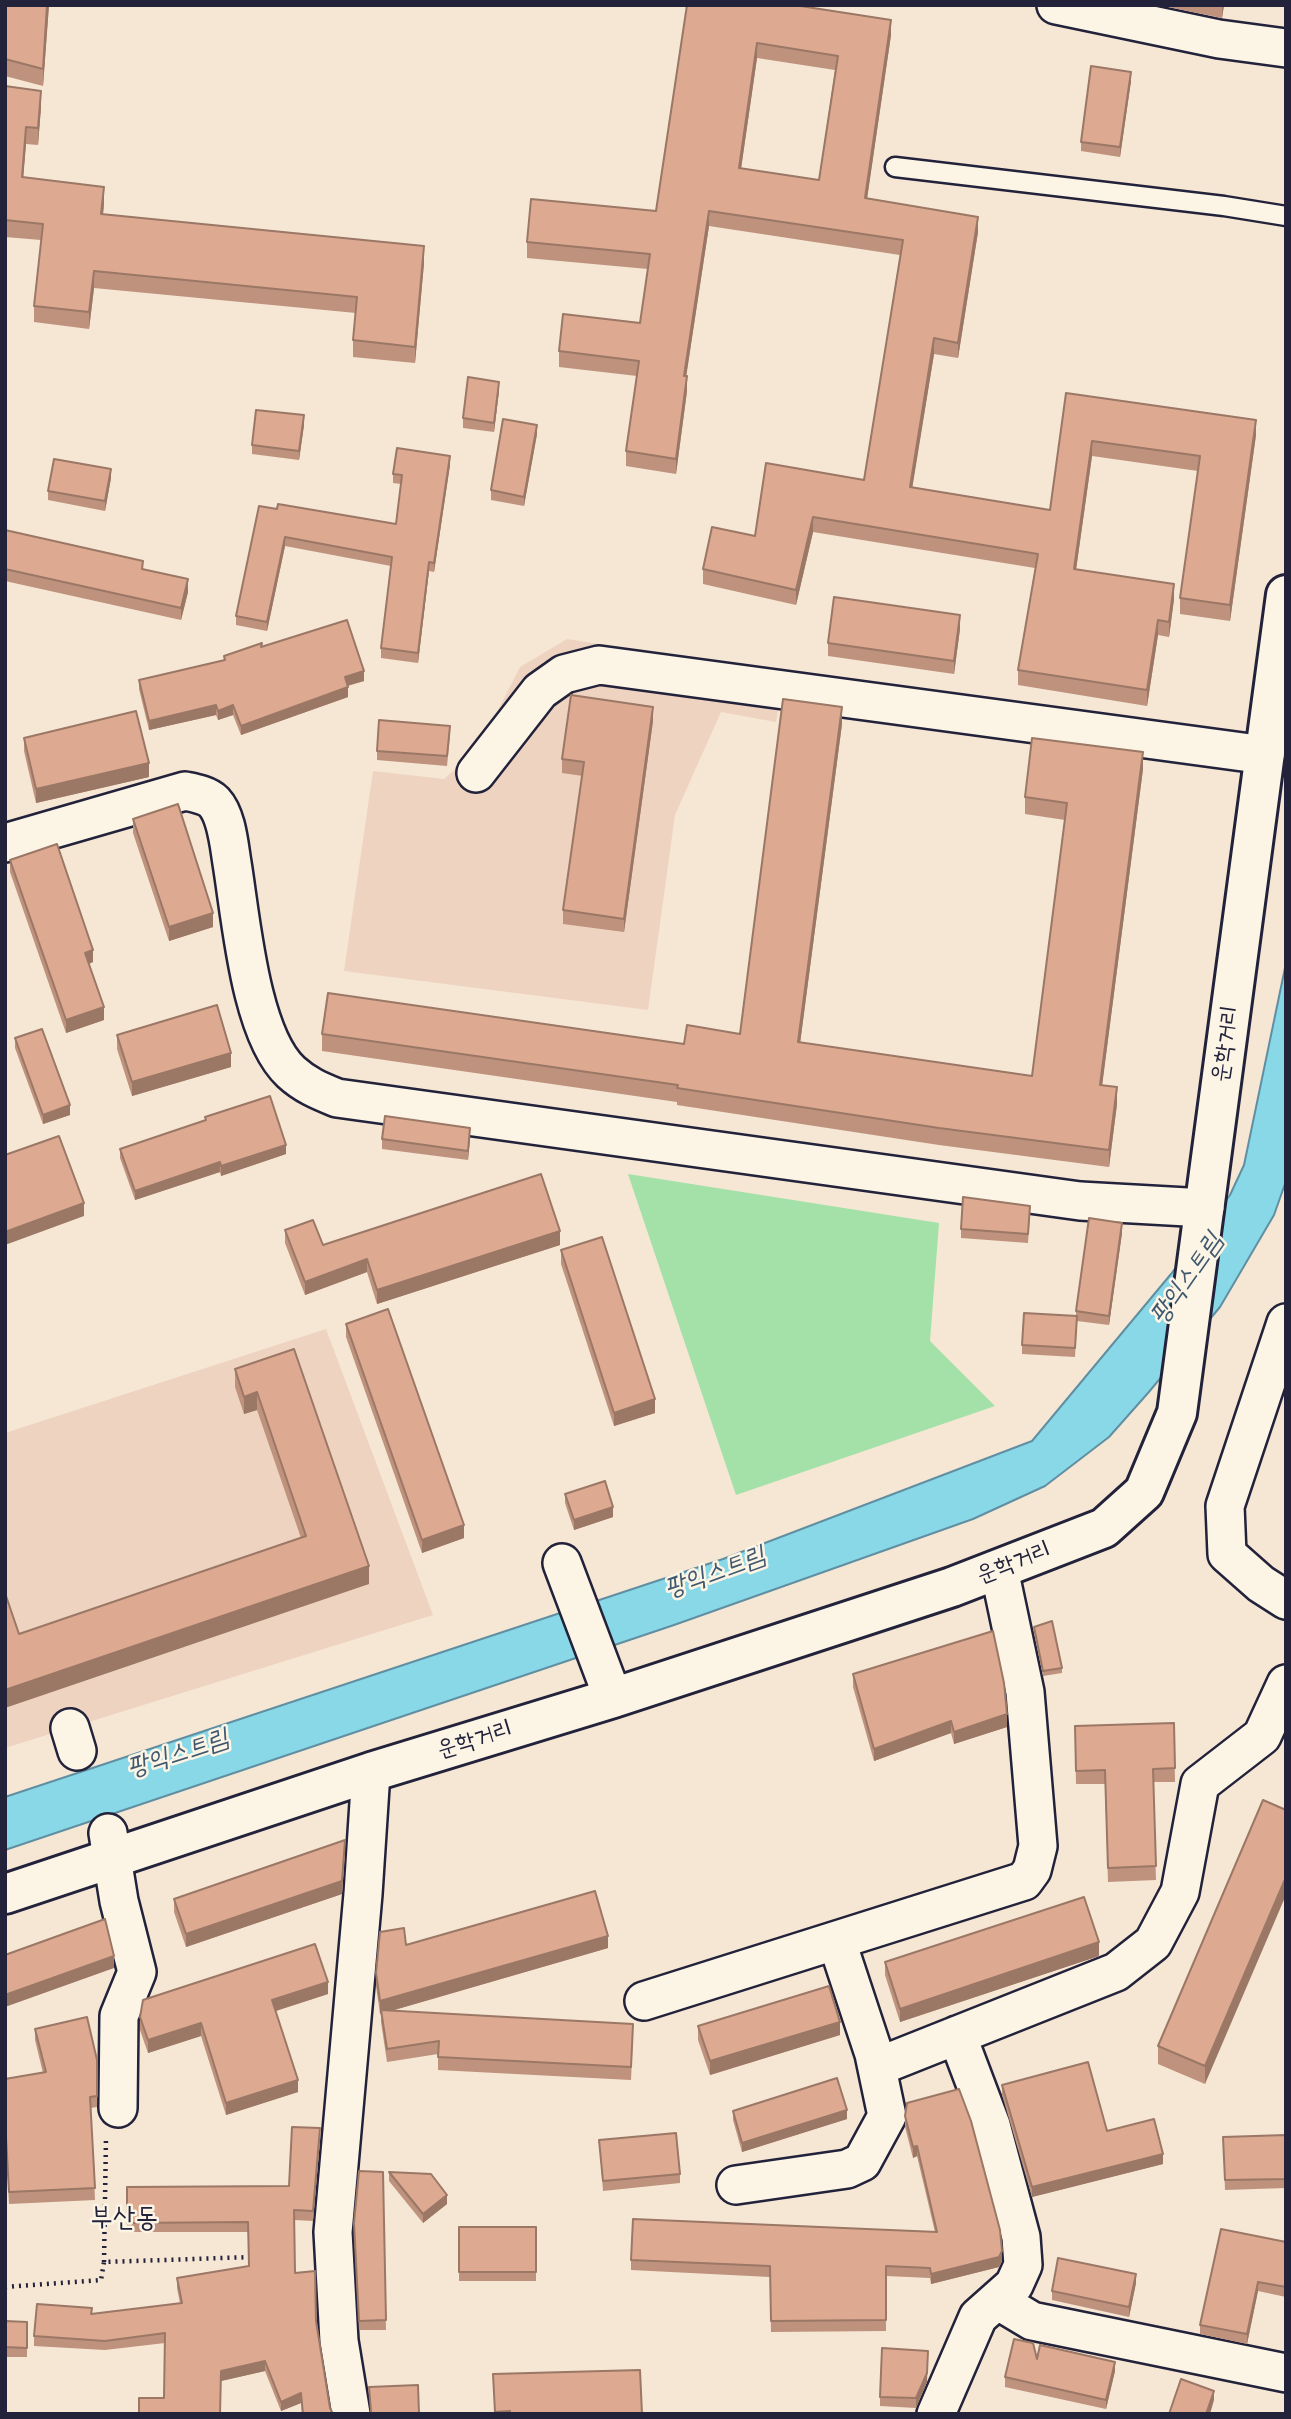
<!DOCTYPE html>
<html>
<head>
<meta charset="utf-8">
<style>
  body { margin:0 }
  #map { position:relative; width:1291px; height:2419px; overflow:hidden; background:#f6e6d4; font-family:"Balsamiq Sans",sans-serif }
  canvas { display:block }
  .frame { position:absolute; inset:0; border:7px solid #22223b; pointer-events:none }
</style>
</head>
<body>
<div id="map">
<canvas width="1291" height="2419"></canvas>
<div class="frame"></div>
</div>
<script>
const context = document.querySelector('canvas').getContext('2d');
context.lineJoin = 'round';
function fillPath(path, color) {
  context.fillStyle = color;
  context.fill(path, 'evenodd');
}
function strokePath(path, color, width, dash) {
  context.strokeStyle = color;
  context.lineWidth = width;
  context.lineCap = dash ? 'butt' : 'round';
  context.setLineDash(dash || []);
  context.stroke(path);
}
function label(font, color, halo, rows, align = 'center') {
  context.font = font + ' "Balsamiq Sans","Poor Story",sans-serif';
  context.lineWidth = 5;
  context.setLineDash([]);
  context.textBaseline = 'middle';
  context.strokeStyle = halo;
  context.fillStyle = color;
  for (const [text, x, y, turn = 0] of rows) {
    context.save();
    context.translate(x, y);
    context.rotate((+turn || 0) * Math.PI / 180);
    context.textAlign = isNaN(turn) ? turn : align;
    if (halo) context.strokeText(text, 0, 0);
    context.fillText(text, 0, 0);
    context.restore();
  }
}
fillPath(new Path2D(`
  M567,639L784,674L776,722L721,712L675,815L648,1010L344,971L373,771L444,779L478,749L520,667Z
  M326,1329L433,1615L5,1748V1433Z`), '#eed4c0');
fillPath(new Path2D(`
  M628,1174L939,1223L930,1341L995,1406L736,1495Z`), '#a3e1a8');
const water = new Path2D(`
  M1286,963V1181L1274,1215L1220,1307L1148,1393L1109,1437L1045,1486L973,1519L674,1625L5,1850V1797L723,1559L1032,1441L1171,1274L1230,1195L1244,1165Z`);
fillPath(water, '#89d8e7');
strokePath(water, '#608fa2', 2);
const lane = new Path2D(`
  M895,167L1224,206L1286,216`);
const street = new Path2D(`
  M1056,5L1219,39L1286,48
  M476,773L540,691L564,674L599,665L1265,755
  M5,843L185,791C195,793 207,795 214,802C227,816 229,845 232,863C241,918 250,1034 291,1072C305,1085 320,1091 337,1098L1080,1201L1205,1208
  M1286,1323L1225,1506L1227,1554L1261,1584L1286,1600
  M562,1563L613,1698
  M70,1728L77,1751
  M108,1833L119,1901L137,1972L119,2016L118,2108
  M644,2001L1024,1881L1032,1870L1038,1846L1025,1692L999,1569
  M877,2067L1116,1972L1153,1943L1180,1892L1200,1784L1262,1736L1286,1684
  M736,2185L847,2169L862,2162L887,2116L874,2054L837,1942
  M997,2300L1032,2321L1286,2373
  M351,2414L339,2341L333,2232L363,1894L371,1772
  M936,2414L978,2317L1014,2285L1023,2265L1021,2237L991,2125L957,2035`);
const secondary = new Path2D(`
  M5,1894L371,1772L613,1698L952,1587L1104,1528L1144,1492L1177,1413L1286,595`);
strokePath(lane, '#22223b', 23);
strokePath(street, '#22223b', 42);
strokePath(secondary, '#22223b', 44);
strokePath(new Path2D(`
  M104,2262L106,2137
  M5,2287L101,2280L104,2262L253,2257`), '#22223b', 4.5, [2, 5]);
strokePath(lane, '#fcf5e5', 18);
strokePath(street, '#fcf5e5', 37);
strokePath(secondary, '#fcf5e5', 38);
fillPath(new Path2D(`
  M5,5H49L43,86L5,76Z
  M687,5L891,35L867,198L978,232L958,358L934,354L912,487L1050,510L1066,393L1256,435L1230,621L1180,614V598L1198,471L1092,456L1076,570L1174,599L1169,637L1158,635L1147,706L1018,685V670L1035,568L813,532L796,605L703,584V569L755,536L864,480L900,255L709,226L686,376L687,391L676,474L626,466V451L637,376L559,367V351L640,323L648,269L527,258V242L656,211ZM757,58L835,70L819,180L741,168Z
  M1158,5H1224L1222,18Z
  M1131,81L1120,157L1081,151V142Z
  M5,86L41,107L38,145L26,144L23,177L104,204L103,215L424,263L415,363L353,357V340L356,313L94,288L89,329L34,322V306L41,240L5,237Z
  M499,391L494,432L463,428V418Z
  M304,425L299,460L252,454V445Z
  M537,434L524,506L491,500V490Z
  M450,465L434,572L429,571L418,663L381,658V648L391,566L285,546L267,631L236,625V616L277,509L396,524L401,484L393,483V474Z
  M111,478L105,511L48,500V491Z
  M5,530L143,569L188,592L181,620L5,581Z
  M960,629L954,674L828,656V643Z
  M262,647L364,681L348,686V697L241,735L233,715L218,720L216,715L149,730L139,689V680L224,660V656Z
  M653,721L624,932L563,924V910L583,776L562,773V759Z
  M842,724L800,1043L1032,1076L1065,820L1025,814V797L1143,769L1102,1085L1117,1104L1109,1167L939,1145L677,1105V1102L322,1051V1034L684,1044L740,1034Z
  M450,736L447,766L377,760V751Z
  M24,738L149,777L36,803L24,751Z
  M133,819L213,927L169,941L133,833Z
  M10,860L93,962L89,964L104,1020L66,1033L10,872Z
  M117,1035L231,1067L132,1096L117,1049Z
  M15,1038L70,1115L43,1124L15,1048Z
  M205,1117L286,1154L221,1176L220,1172L135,1200L120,1158V1149L205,1120Z
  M470,1138L468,1160L382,1149V1139Z
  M1030,1215L1028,1243L961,1238V1229Z
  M285,1230L323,1245H560L377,1304L367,1272L305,1295L285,1243Z
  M1122,1233L1109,1325L1077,1321L1075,1357L1022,1354V1345L1076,1316V1311Z
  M561,1250L655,1413L614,1426L561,1264Z
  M346,1324L464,1538L422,1553L346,1337Z
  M294,1349L369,1584L19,1634L301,1538L257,1410L244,1414L235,1387V1369Z
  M565,1494L613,1517L574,1530L565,1503Z
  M1034,1627L1062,1668V1673L1043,1676L1034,1631Z
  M853,1674L1007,1727L954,1744L951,1733L874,1761L853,1687Z
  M1174,1723L1175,1782H1153L1156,1880L1108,1882L1105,1784H1076L1075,1726Z
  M1263,1800L1205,2084L1158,2064V2046Z
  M345,1854L342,1894L186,1947L174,1912V1899Z
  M406,1945L608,1948L391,2011L633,2036L631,2080L438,2070V2054L387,2062L381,2022V2013L380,2014L376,1986V1973Z
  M1099,1956L900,2022L885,1975V1962Z
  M328,1994L276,2011L298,2092L226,2115L201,2036L148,2053L140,2030V2017Z
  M698,2026L840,2035L710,2075L698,2040Z
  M35,2029L97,2060V2107L91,2108L95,2200L9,2204L5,2129V2079L43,2073L35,2040Z
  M1002,2085L1107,2131L1163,2164L1032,2197L1002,2095Z
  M733,2111L847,2119L742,2152L733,2120Z
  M905,2116L1002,2261L999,2267L931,2284L930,2278L886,2276V2331L771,2332L770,2277L631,2270V2260L935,2232L917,2156L913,2158L905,2127Z
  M1286,2135V2188L1225,2190L1223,2137Z
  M320,2138L313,2221L294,2220L295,2273L316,2321L330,2408L333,2414H302L301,2403L281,2411L265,2371L221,2381L164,2398L165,2343L105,2350L34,2346V2336L180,2303L177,2288V2278L249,2266L248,2232H127V2187L289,2186Z
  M599,2140L680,2174V2183L603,2191Z
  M383,2172L386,2330H359L354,2232Z
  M389,2172L447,2204L423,2223L389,2181Z
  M459,2227H536V2281H459Z
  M1286,2242V2297L1258,2291L1247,2344L1200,2334V2325Z
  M1136,2283L1129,2317L1052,2300V2291Z
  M5,2321L27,2322V2357H5Z
  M1037,2359L1115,2371L1106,2409L1005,2387V2377Z
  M493,2374L642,2414H495Z
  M927,2382L916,2408L880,2406V2397Z`), '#be927d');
fillPath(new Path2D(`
  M47,5H49L43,86V69Z
  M1222,5H1224L1222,18Z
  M891,20V35L865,213V198Z
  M757,43V58L739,183V168Z
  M1131,72V81L1120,157V147Z
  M41,91V107L38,145V128Z
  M26,127V144L22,193V177Z
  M104,187V204L101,231V214Z
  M709,211V226L684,391V376Z
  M978,217V232L958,358V343Z
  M424,246V263L415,363V347Z
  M94,271V288L89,329V312Z
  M934,338V354L910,502V487Z
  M687,376V391L676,474V459Z
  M499,382V391L494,432V423Z
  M304,415V425L299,460V451Z
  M1256,420V435L1230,621V605Z
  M537,425V434L524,506V497Z
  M1092,441V456L1074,584V569Z
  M450,456V465L434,572V563Z
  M111,469V478L105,511V501Z
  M813,517V532L796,605V590Z
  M285,537V546L267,631V622Z
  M429,562V571L418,663V653Z
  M188,579V592L181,620V608Z
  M1174,584V599L1169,637V622Z
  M960,615V629L954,674V661Z
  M1158,620V635L1147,706V690Z
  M364,671V681L345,686V677Z
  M348,687V697L241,735V726Z
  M216,705V715L149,730V721Z
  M233,705V715L218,720V711Z
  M653,707V721L624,932V919Z
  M842,707V724L798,1059V1042Z
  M1143,752V769L1100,1102V1085Z
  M149,763V777L36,803V789Z
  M213,913V927L169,941V927Z
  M93,950V962L85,965V953Z
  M104,1007V1020L66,1033V1020Z
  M231,1053V1067L132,1096V1082Z
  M1117,1087V1104L1109,1167V1150Z
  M70,1105V1115L43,1124V1115Z
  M470,1128V1138L468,1160V1151Z
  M286,1145V1154L221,1176V1166Z
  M220,1162V1172L135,1200V1191Z
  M84,1203V1216L5,1245V1232Z
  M1122,1223V1233L1109,1325V1316Z
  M560,1231V1245L377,1304V1290Z
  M367,1259V1272L305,1295V1282Z
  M7,1365V1379L5,1380V1367Z
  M257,1392V1410L244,1414V1397Z
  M655,1399V1413L614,1426V1413Z
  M613,1507V1517L574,1530V1520Z
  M464,1525V1538L422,1553V1540Z
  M369,1566V1584L5,1708V1690Z
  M1007,1714V1727L954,1744V1732Z
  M951,1721V1733L874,1761V1749Z
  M345,1840L342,1894L186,1947V1934Z
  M1286,1877V1895L1205,2084V2066Z
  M608,1936V1948L380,2014V2001Z
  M1099,1942V1956L900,2022V2009Z
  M114,1956V1968L5,2007V1995Z
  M328,1982V1994L272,2012V2000Z
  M840,2022V2035L710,2075V2061Z
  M201,2023V2036L148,2053V2040Z
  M298,2080V2092L226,2115V2103Z
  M847,2110V2119L742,2152V2143Z
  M320,2128V2138L313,2221V2211Z
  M917,2146V2156L913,2158V2147Z
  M1163,2154V2164L1032,2197V2187Z
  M447,2195V2204L423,2223V2214Z
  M1002,2251V2261L999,2267L931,2284V2274Z
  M1136,2274V2283L1129,2317V2307Z
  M1258,2282V2291L1247,2344V2334Z
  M928,2351L927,2382L916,2408V2398Z
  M265,2361V2371L221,2381V2371Z
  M1115,2362V2371L1106,2409V2400Z
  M1214,2391V2400L1210,2414H1206Z
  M301,2393V2403L281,2411V2402Z`), '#9b7766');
const building = new Path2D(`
  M5,5H47L43,69L5,59Z
  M687,5H794L891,20L865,198L978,217L958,343L934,338L910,487L1050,510L1066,393L1256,420L1230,605L1180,598L1200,456L1092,441L1074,569L1174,584L1169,622L1158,620L1147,690L1018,670L1038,554L813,517L796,590L703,569L712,527L755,536L766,463L864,480L903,240L709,211L684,376H687L676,459L626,451L639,361L559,351L563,314L640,323L650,254L527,242L531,199L656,211ZM757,43L838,56L819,180L739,168Z
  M1091,66L1131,72L1120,147L1081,142Z
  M5,86L41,91L38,128L26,127L22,177L104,187L101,214L424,246L415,347L353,340L357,297L94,271L89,312L34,306L43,224L5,220Z
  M468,377L499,382L494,423L463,418Z
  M256,410L304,415L299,451L252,445Z
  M503,419L537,425L524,497L491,490Z
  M397,448L450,456L434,563L429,562L418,653L381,648L392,557L285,537L267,622L236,616L259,506L277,509L278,504L396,524L402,475L393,474Z
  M54,459L111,469L105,501L48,491Z
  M5,530L143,561L142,569L188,579L181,608L5,569Z
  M834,597L960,615L954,661L828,643Z
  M347,620L364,671L345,677L348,687L241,726L233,705L218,711L216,705L149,721L139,680L225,660L224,656L262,643L261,647Z
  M571,695L653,707L624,919L563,910L584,762L562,759Z
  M783,699L842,707L798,1042L1032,1076L1067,803L1025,797L1032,738L1143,752L1100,1085L1117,1087L1109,1150L939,1128L677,1088L678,1085L322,1034L328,993L684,1044L687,1025L740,1034Z
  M136,711L149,763L36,789L24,738Z
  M379,720L450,726L447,756L377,751Z
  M178,804L213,913L169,927L133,819Z
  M57,844L93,950L85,953L104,1007L66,1020L10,860Z
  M217,1005L231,1053L132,1082L117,1035Z
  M42,1029L70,1105L43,1115L15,1038Z
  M270,1096L286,1145L221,1166L220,1162L135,1191L120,1149L206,1120L205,1117Z
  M385,1116L470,1128L468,1151L382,1139Z
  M59,1136L84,1203L5,1232V1155Z
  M541,1174L560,1231L377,1290L367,1259L305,1282L285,1230L313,1220L323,1245Z
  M963,1197L1030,1206L1028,1234L961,1229Z
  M1089,1218L1122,1223L1109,1316L1076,1311Z
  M602,1237L655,1399L614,1413L561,1250Z
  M388,1309L464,1525L422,1540L346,1324Z
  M1024,1313L1077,1316L1075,1348L1022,1345Z
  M294,1349L369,1566L5,1690V1593L19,1634L306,1536L257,1392L244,1397L235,1369Z
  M605,1481L613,1507L574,1520L565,1494Z
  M1052,1621L1062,1668L1043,1671L1034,1627Z
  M993,1631L1004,1683L1007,1714L954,1732L951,1721L874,1749L853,1674Z
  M1174,1723L1175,1768L1153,1769L1156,1866L1108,1868L1105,1770L1076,1771L1075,1726Z
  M1263,1800L1286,1810V1877L1205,2066L1158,2046Z
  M345,1840L342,1881L186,1934L174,1899Z
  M595,1891L608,1936L380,2001L376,1973L380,1932L404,1928L406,1945Z
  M1084,1897L1099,1942L900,2009L885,1962Z
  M105,1919L114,1956L5,1995V1955Z
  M315,1944L328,1982L272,2000L298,2080L226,2103L201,2023L148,2040L140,2017L143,2000Z
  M829,1986L840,2022L710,2061L698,2026Z
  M381,2010L633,2024L631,2067L438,2057L439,2041L387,2049Z
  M87,2017L97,2060V2096L90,2097L95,2188L9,2192L5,2118V2079L46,2072L35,2029Z
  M1088,2062L1107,2131L1154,2119L1163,2154L1032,2187L1002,2085Z
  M837,2078L847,2110L742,2143L733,2111Z
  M959,2089L971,2121L1000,2230L1002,2251L999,2257L931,2274L930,2268L886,2266V2320L771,2321L770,2266L631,2260L633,2219L937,2232L917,2146L913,2147L905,2116L907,2103Z
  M292,2127L320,2128L313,2211L294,2210L295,2273L315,2271L316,2321L330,2408L333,2414H303L301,2393L281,2402L265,2361L221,2371L220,2414H139V2398H164L165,2333L105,2341L34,2336L37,2304L92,2308L91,2314L182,2303L177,2278L249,2266L248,2222L127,2223V2187L289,2186Z
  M676,2133L680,2174L603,2181L599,2140Z
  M1286,2135V2179L1225,2180L1223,2137Z
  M359,2171L383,2172L386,2320L359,2321L354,2223Z
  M389,2172L431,2174L447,2195L423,2214Z
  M459,2227H536V2272H459Z
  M1221,2229L1286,2242V2287L1258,2282L1247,2334L1200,2325Z
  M1058,2258L1136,2274L1129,2307L1052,2291Z
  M5,2321L27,2322V2348L5,2347Z
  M1014,2339L1033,2343L1037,2359L1040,2345L1115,2362L1106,2400L1005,2377Z
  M882,2348L928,2351L927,2373L916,2398L880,2397Z
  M640,2370L642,2414H510V2411L495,2412L493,2374Z
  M1181,2379L1214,2391L1206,2414H1169Z
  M418,2385L419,2414H369L371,2411L369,2387Z`);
fillPath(building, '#ddaa91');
strokePath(building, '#9b7766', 2);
label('24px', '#22223b', '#fcf5e5', [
  ["운학거리",1226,1044,-82],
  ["운학거리",1014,1563,-21],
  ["운학거리",475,1740,-17]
]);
label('italic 26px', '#41596f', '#fcf5e5', [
  ["팡익스트림",1187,1279,-55],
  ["팡익스트림",715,1573,-20],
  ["팡익스트림",178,1754,-18]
]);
label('28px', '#22223b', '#fcf5e5', [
  ["부산동",124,2219]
]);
</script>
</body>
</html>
